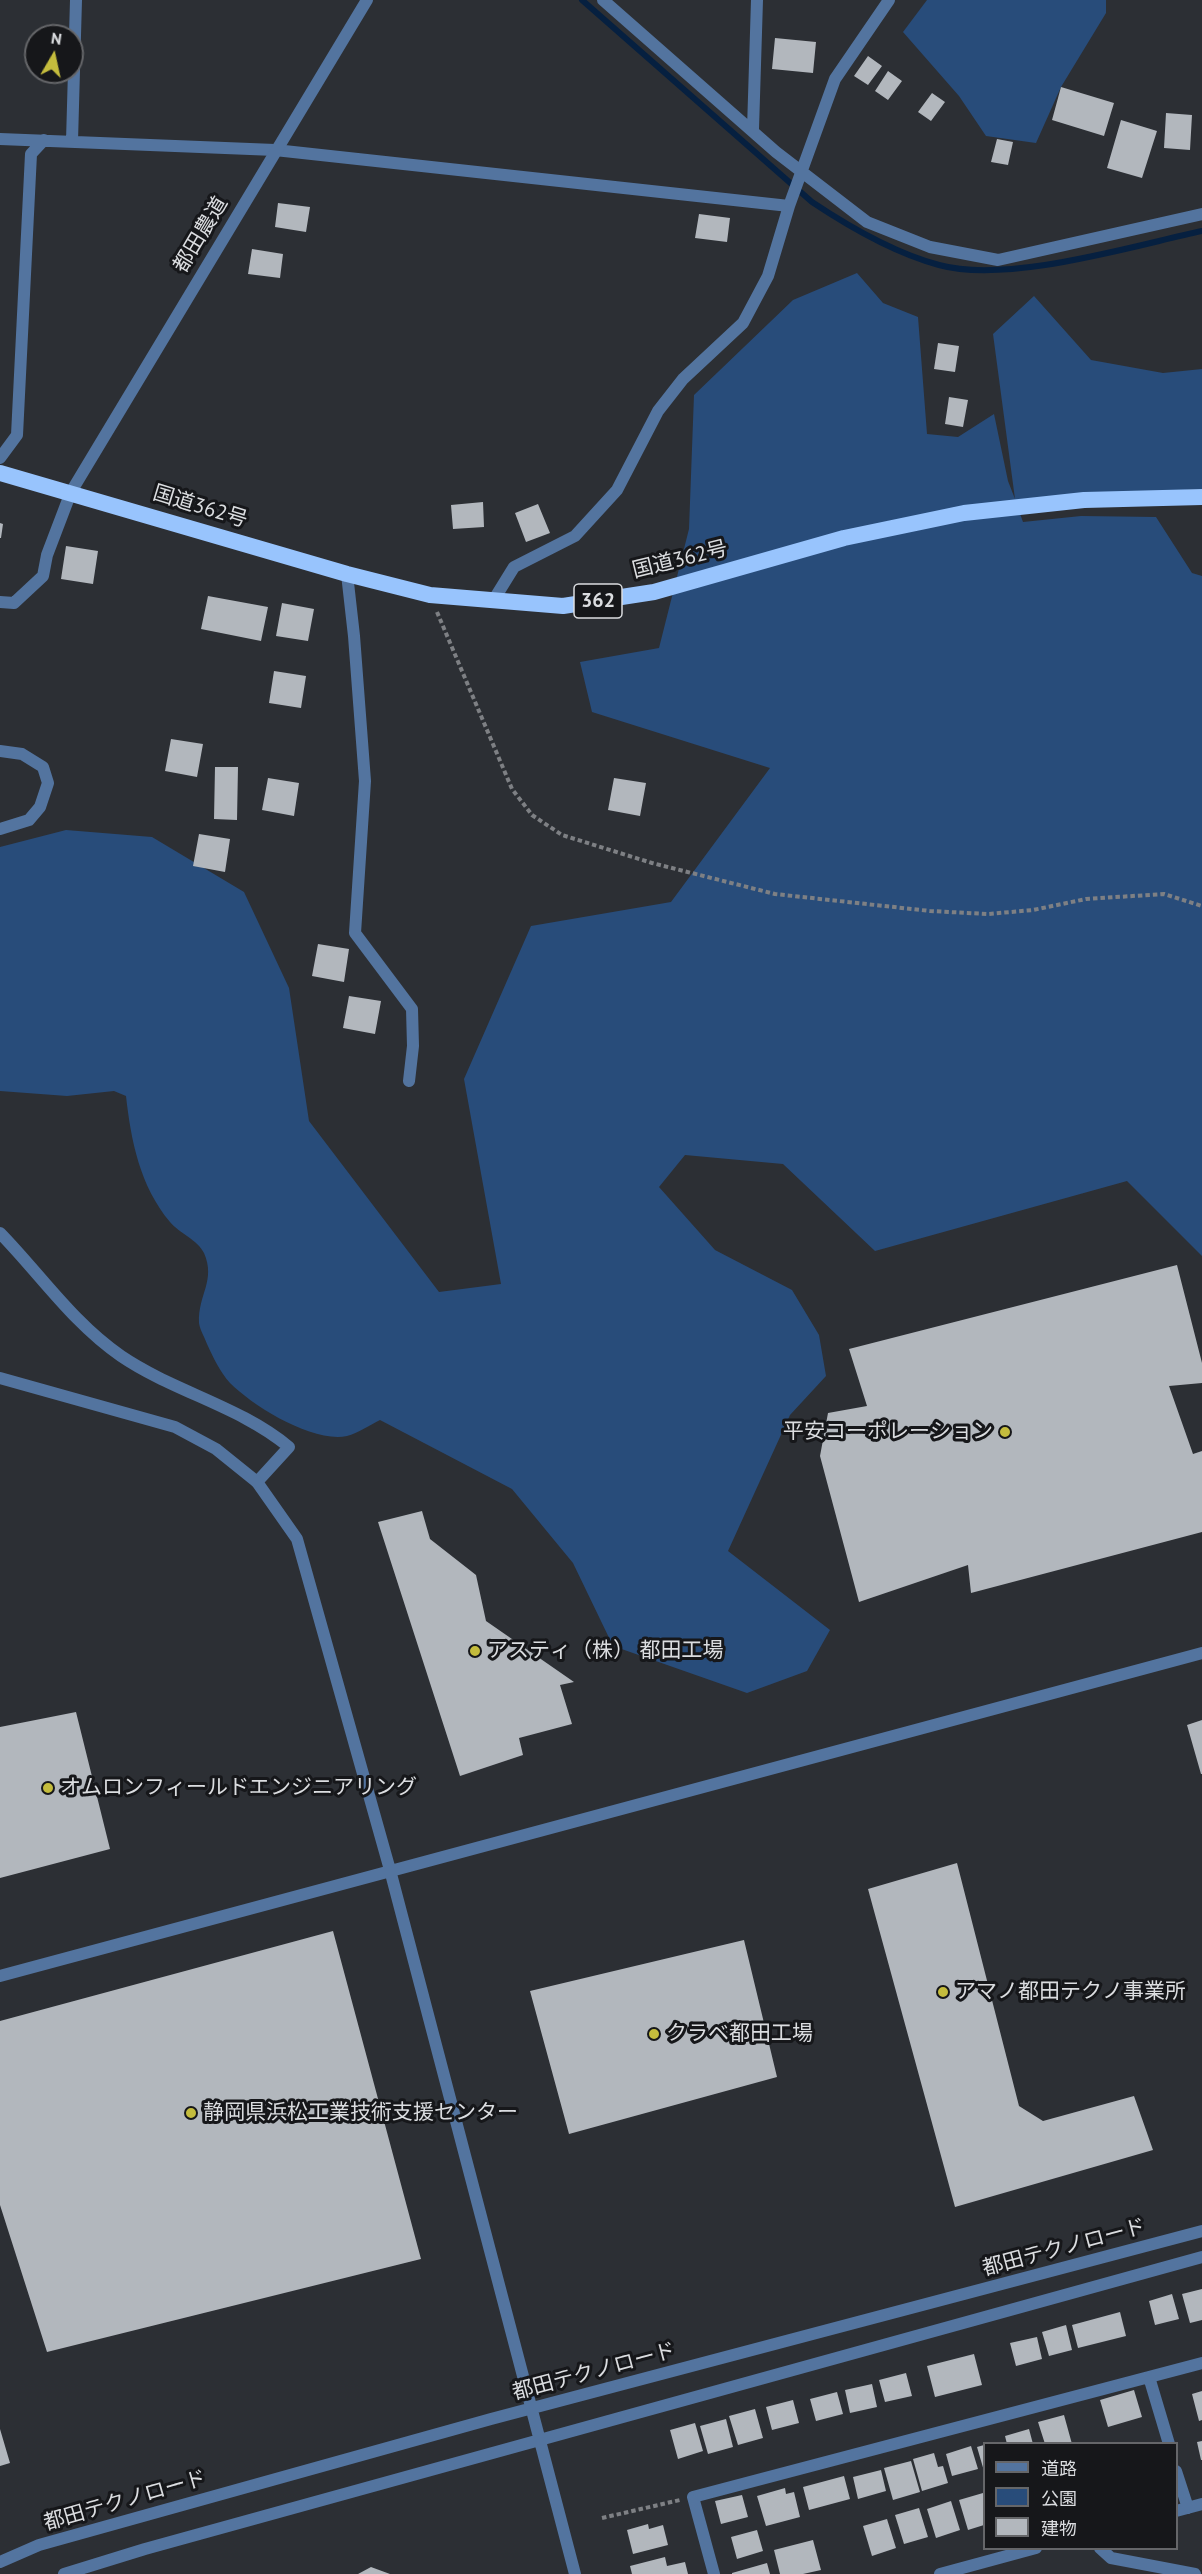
<!DOCTYPE html>
<html>
<head>
<meta charset="utf-8">
<style>
  body { margin:0 }
  #map { position:relative; width:1202px; height:2574px; overflow:hidden; background:#2c2f34; font-family:"PT Sans","Noto Sans JP",sans-serif }
  canvas { display:block }
  .legend { position:absolute; left:983px; top:2442px; width:195px; height:108px; box-sizing:border-box; background:#16171a; border:2px solid #656669; margin:0; padding:8px 10px; list-style:none; font-size:18px; color:#dbdde0 }
  .legend li { display:flex; align-items:center; gap:12px; height:30px }
  .legend b { width:30px; border:2px solid #656669 }
  .north { position:absolute; left:24px; top:24px; width:60px; height:60px; box-sizing:border-box; background:#16171a; border:2px solid #656669; border-radius:50%; rotate:9deg; font-size:16px; font-weight:700; line-height:24px; text-align:center; color:#dbdde0 }
  .north::after { content:''; display:block; margin:auto; width:21px; height:27px; background:#c4bc3d; clip-path:polygon(50% 0,100% 100%,50% 72%,0 100%) }
</style>
</head>
<body>
<div id="map">
<canvas width="1202" height="2574"></canvas>
<ul class="legend">
<li><b style="height:8px;background:#53749f"></b>道路</li>
<li><b style="height:16px;background:#284c7a"></b>公園</li>
<li><b style="height:16px;background:#b2b7bd"></b>建物</li>
</ul>
<div class="north">N</div>
</div>
<script>
const context = document.querySelector('canvas').getContext('2d');
context.lineJoin = 'round';
function fillPath(path, color) {
  context.fillStyle = color;
  context.fill(path, 'evenodd');
}
function strokePath(path, color, width, dash) {
  context.strokeStyle = color;
  context.lineWidth = width;
  context.lineCap = dash ? 'butt' : 'round';
  context.setLineDash(dash || []);
  context.stroke(path);
}
function label(font, color, halo, rows, align = 'center') {
  context.font = font + ' "PT Sans","Noto Sans JP",sans-serif';
  context.lineWidth = 6;
  context.setLineDash([]);
  context.textBaseline = 'middle';
  context.strokeStyle = halo;
  context.fillStyle = color;
  for (const [text, x, y, turn = 0] of rows) {
    context.save();
    context.translate(x, y);
    context.rotate((+turn || 0) * Math.PI / 180);
    context.textAlign = isNaN(turn) ? turn : align;
    if (halo) context.strokeText(text, 0, 0);
    context.fillText(text, 0, 0);
    context.restore();
  }
}
fillPath(new Path2D(`
  M927,0H1106V13L1061,87L1036,143L986,136L959,96L903,32Z
  M857,273L883,303L918,317L927,434L958,437L994,414L1008,481L1015,499L993,334L1034,296L1091,360L1163,373L1202,369V489L1015,500L1023,522L1081,516L1156,517L1192,573L1202,576V1256L1127,1181L875,1251L783,1164L685,1155L659,1187L715,1250L792,1290L819,1335L826,1376L790,1415L728,1551L830,1630L807,1671L747,1693L613,1646L573,1563L512,1489L380,1420C370,1425 358,1433 347,1436C313,1443 254,1407 230,1383C220,1372 213,1357 207,1344C205,1338 200,1330 199,1323C198,1294 216,1281 204,1253C198,1240 179,1233 170,1222C140,1186 131,1141 126,1096L114,1091L67,1096L0,1091V847L66,830L152,837L244,892L289,988L309,1121L439,1292L501,1284L464,1079L531,926L671,902L770,768L592,712L580,662L659,648L689,529L694,395L793,300Z`), '#284c7a');
strokePath(new Path2D(`
  M582,0L812,202C851,228 894,253 939,265C1008,284 1132,246 1202,231`), '#062040', 6);
fillPath(new Path2D(`
  M775,38L816,42L813,73L772,69Z
  M868,56L882,66L868,85L854,76Z
  M888,71L902,81L888,100L875,91Z
  M1061,87L1114,103L1104,136L1052,120Z
  M932,93L945,102L931,121L918,112Z
  M1166,113L1192,115L1190,150L1164,148Z
  M1121,120L1157,131L1142,178L1107,168Z
  M997,139L1013,142L1008,165L991,162Z
  M278,203L310,207L306,232L275,227Z
  M699,214L730,218L727,242L695,238Z
  M252,249L283,254L280,278L248,274Z
  M938,343L959,346L955,372L934,369Z
  M949,397L968,400L963,427L945,424Z
  M483,502L484,527L453,529L451,505Z
  M538,504L550,533L526,542L515,513Z
  M0,523L3,524L1,538H0Z
  M66,546L98,551L93,584L61,579Z
  M208,596L268,607L261,641L201,629Z
  M282,603L314,609L308,641L276,636Z
  M274,671L306,676L301,708L269,703Z
  M171,739L203,744L197,777L165,771Z
  M215,767H238L237,820L214,819Z
  M268,778L299,783L294,816L262,810Z
  M614,778L646,783L640,816L608,810Z
  M199,834L230,839L225,872L193,866Z
  M318,944L349,949L344,982L312,976Z
  M349,996L381,1001L375,1034L343,1028Z
  M1177,1265L1202,1363V1383L1169,1386L1193,1454L1202,1451V1532L971,1593L968,1565L859,1602L820,1456L828,1413L867,1406L849,1349Z
  M422,1511L430,1539L476,1575L486,1621L574,1682L560,1685L572,1724L519,1738L523,1755L460,1776L378,1522Z
  M76,1712L110,1849L0,1878V1727Z
  M1202,1720V1774H1201L1187,1725Z
  M957,1863L1019,2106L1043,2121L1134,2096L1153,2150L955,2207L868,1889Z
  M333,1931L421,2259L47,2352L0,2205V2021Z
  M744,1940L777,2077L569,2134L530,1991Z
  M1202,2289V2320L1190,2323L1182,2294Z
  M1172,2294L1179,2319L1155,2325L1149,2301Z
  M1120,2312L1126,2336L1078,2348L1072,2325Z
  M1066,2325L1072,2350L1049,2356L1042,2332Z
  M1037,2337L1042,2359L1016,2366L1010,2343Z
  M974,2354L982,2385L935,2397L927,2366Z
  M906,2373L912,2396L885,2402L879,2380Z
  M872,2384L877,2407L850,2413L845,2390Z
  M1134,2390L1142,2417L1108,2427L1100,2400Z
  M1202,2391V2420L1199,2421L1192,2394Z
  M837,2392L843,2414L816,2421L810,2399Z
  M793,2400L799,2423L772,2430L766,2407Z
  M755,2409L763,2438L738,2445L729,2416Z
  M1064,2415L1072,2444H1045L1038,2422Z
  M726,2419L733,2447L708,2454L700,2426Z
  M695,2423L703,2451L678,2459L670,2430Z
  M0,2429L10,2463L0,2466Z
  M1029,2429L1033,2444H1007L1005,2436Z
  M1202,2441V2460H1201L1197,2442Z
  M984,2445V2471L977,2447Z
  M971,2446L978,2469L952,2476L946,2454Z
  M934,2453L938,2467L943,2466L948,2483L922,2491L913,2459Z
  M911,2461L920,2492L893,2500L884,2468Z
  M881,2470L886,2491L858,2499L853,2477Z
  M844,2476L850,2499L809,2510L803,2487Z
  M785,2488L786,2494L794,2492L800,2517L766,2526L757,2496Z
  M983,2493L984,2525L968,2530L959,2500Z
  M742,2495L748,2517L721,2524L715,2501Z
  M951,2501L960,2530L936,2538L927,2509Z
  M919,2508L928,2537L904,2544L895,2515Z
  M887,2519L896,2548L872,2556L863,2526Z
  M648,2524L649,2529L663,2525L668,2545L633,2554L627,2530Z
  M757,2530L763,2551L737,2559L731,2537Z
  M813,2540L821,2570L803,2574H780L774,2550Z
  M665,2557L667,2566L685,2562L688,2574H632L630,2566Z
  M767,2563L770,2574H732V2573Z
  M371,2567L390,2574H358Z`), '#b2b7bd');
strokePath(new Path2D(`
  M437,612L512,789L532,815L562,835L652,863L775,894L930,911L988,914L1033,910L1086,899L1164,894L1202,906
  M602,2518L680,2500`), '#7e8084', 4, [4.5, 3]);
strokePath(new Path2D(`
  M603,0L776,152L867,222L930,247L998,260L1202,214
  M753,129L757,0
  M0,139L275,150L789,206
  M72,141L76,0
  M0,458L17,435L31,154L44,140
  M347,574L354,636L365,781L355,933L412,1009L413,1046L409,1081
  M493,601L514,567L575,536L617,490L658,411L683,379L743,323L768,276L789,206L835,79L889,0
  M0,602L14,603L43,576L47,555L71,492
  M0,751L22,754L43,767L48,783L40,807L29,820L0,829
  M0,1233C40,1274 73,1323 121,1356C174,1392 240,1406 289,1447L257,1482
  M1149,2377L1169,2444
  M1176,2471L1188,2508
  M1176,2511L1202,2504
  M1100,2548L1111,2558L1195,2574
  M714,2574L693,2497L1202,2363
  M940,2574L1036,2548`), '#53749f', 12);
strokePath(new Path2D(`
  M71,492L367,0
  M0,1378L175,1427L216,1449L257,1482L297,1539L390,1870L575,2574
  M0,1976L1202,1653
  M0,2562L39,2545L491,2419L1202,2231
  M64,2574L145,2549L1202,2257`), '#53749f', 12);
strokePath(new Path2D(`
  M0,473L347,574L430,595L563,606L654,592L844,538L964,513L1084,500L1202,497`), '#98c4fd', 16);
for (const [x, y, r, color] of [
  [1005,1432,6,"#c4bc3d"],
  [475,1651,6,"#c4bc3d"],
  [48,1788,6,"#c4bc3d"],
  [943,1992,6,"#c4bc3d"],
  [654,2034,6,"#c4bc3d"],
  [191,2113,6,"#c4bc3d"]
]) {
  const dot = new Path2D();
  dot.arc(x, y, r, 0, 2 * Math.PI);
  context.fillStyle = color;
  context.fill(dot);
  strokePath(dot, '#16171a', 2);
}
for (const [x, y, w] of [
  [598,601,48]
]) {
  const box = new Path2D();
  box.roundRect(x - w / 2, y - 17, w, 34, 4.5);
  context.fillStyle = '#16171a';
  context.fill(box);
  strokePath(box, '#dbdde0', 1.5);
}
label('bold 20px', '#dbdde0', null, [
  ["362",598,601]
]);
label('21px', '#dbdde0', '#16171a', [
  ["都田農道",201,235,-59],
  ["国道362号",200,507,17],
  ["国道362号",680,560,-14],
  ["都田テクノロード",1064,2248,-15],
  ["都田テクノロード",594,2372,-15],
  ["都田テクノロード",125,2501,-16]
]);
label('21px', '#dbdde0', '#16171a', [
  ["平安コーポレーション",993,1432,"right"],
  ["アスティ（株） 都田工場",487,1651],
  ["オムロンフィールドエンジニアリング",60,1788],
  ["アマノ都田テクノ事業所",955,1992],
  ["クラベ都田工場",666,2034],
  ["静岡県浜松工業技術支援センター",203,2113]
], 'left');
</script>
</body>
</html>
